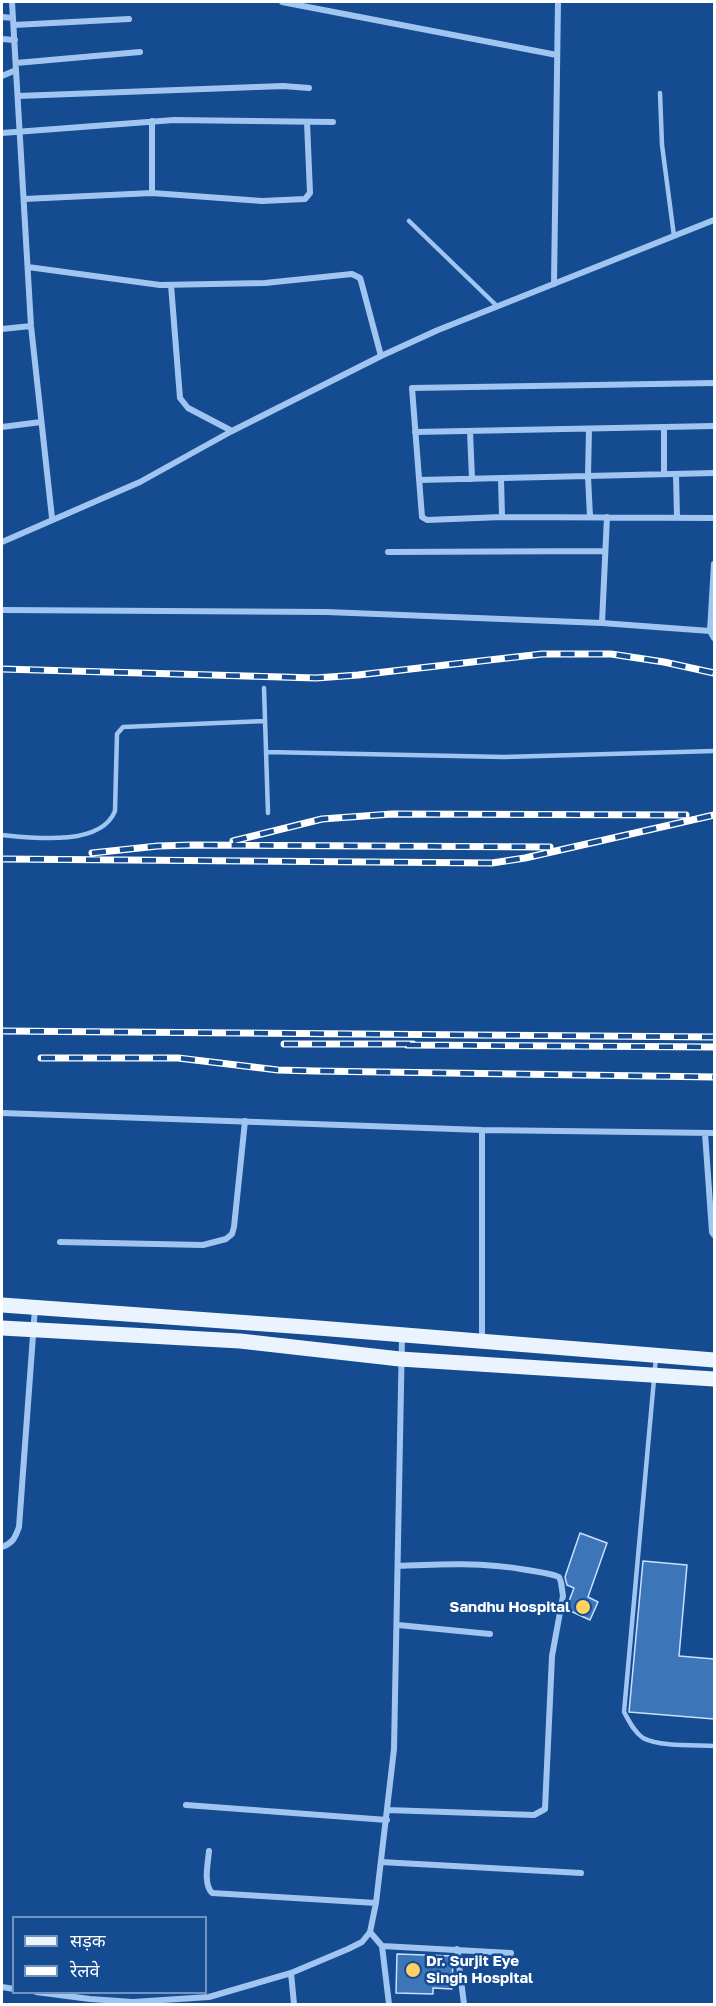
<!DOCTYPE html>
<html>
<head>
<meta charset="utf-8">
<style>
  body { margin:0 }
  #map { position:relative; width:716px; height:2006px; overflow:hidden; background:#144b91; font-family:"Golos Text","Noto Sans Devanagari",sans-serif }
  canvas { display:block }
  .frame { position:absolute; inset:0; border:3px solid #fff; pointer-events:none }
  .legend { position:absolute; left:12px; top:1916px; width:195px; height:78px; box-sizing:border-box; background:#144b91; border:2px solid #7293bd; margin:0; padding:8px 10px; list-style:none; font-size:18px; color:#fff }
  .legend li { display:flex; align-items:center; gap:12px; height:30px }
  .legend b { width:30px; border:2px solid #7293bd }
</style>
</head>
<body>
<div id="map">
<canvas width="716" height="2006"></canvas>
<div class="frame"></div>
<ul class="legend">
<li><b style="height:8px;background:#ebf3ff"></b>सड़क</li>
<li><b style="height:8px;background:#fff"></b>रेलवे</li>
</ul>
</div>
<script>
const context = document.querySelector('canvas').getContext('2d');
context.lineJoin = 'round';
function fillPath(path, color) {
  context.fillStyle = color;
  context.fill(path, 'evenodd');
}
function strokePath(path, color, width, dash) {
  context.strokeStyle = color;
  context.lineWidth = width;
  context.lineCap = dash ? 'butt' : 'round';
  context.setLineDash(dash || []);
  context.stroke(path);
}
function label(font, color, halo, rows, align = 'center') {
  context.font = font + ' "Golos Text",sans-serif';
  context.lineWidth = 5;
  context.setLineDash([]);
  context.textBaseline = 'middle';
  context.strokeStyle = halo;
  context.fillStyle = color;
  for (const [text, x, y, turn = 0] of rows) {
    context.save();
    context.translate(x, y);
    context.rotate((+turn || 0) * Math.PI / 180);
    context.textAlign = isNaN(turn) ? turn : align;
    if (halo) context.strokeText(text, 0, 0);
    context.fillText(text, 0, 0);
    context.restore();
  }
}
const building = new Path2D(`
  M580,1533L607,1543L588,1597L598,1602L590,1620L566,1609L574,1588L567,1585L565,1577Z
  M643,1561L687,1565L679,1656L714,1659V1719L629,1712Z
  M397,1954L453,1956L452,1989L433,1988V1994L396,1993Z`);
fillPath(building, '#3d75b9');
strokePath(building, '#c8e0fc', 1.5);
strokePath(new Path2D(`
  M660,93L662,145L674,236
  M409,221L497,306
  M264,688L268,813
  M266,752L504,757L714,751
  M2,835C32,838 101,847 115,811L117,734L123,727L265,721
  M656,1357L624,1712C629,1721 634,1732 643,1738C660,1747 695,1745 714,1746`), '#a1c5f1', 4.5);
strokePath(new Path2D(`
  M12,2L31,326L52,518
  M282,2L557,55
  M2,17L13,18
  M14,25L129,19
  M2,39L15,40
  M16,63L140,52
  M2,76L16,70
  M18,96L283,86L309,88
  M2,133L174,120L333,122
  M152,193V121
  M24,199L152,193L262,201L305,199L310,193L307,122
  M28,267L160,285L265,283L352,274L360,278L361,281L381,356
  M554,284L558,2
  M171,285L180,398L188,408L232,431
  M2,329L31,326
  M714,383L412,388L422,517L427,520L502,517L714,518
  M2,427L41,422
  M664,427V474
  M589,429L588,476L590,517
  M470,431L472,479
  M415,432L714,426
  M676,474L677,518
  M501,478L502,517
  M419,480L714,473
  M607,517L602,623L710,631
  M2,542L140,482L232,431L381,356L438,330L714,220
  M388,552L605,551
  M714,564L710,631L714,638
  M2,610L327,612L602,623
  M2,1113L482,1130L714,1133
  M705,1133L712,1232L714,1235
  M60,1242L203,1245L226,1239L232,1234L234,1227L245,1121
  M482,1340V1130
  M2,1547C13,1543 15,1538 19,1527L35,1308
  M398,1625L490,1634
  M186,1805L387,1820
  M387,1810L534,1815L545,1809L552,1656L563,1596L561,1582L559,1577C549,1573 538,1572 527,1570C484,1562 441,1564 398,1566
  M209,1851C208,1863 203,1884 212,1893L376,1903
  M381,1862L581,1873
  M370,1932L382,1946L389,2004
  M382,1946L511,1953
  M457,1949L464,2004
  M291,1973L294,2004
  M2,1987L14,1989
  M36,1992L90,1999L133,2002L209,1997L291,1973L348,1949L362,1942L370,1932L376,1903L394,1749L402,1336`), '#a1c5f1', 6);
strokePath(new Path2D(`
  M2,1305L306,1327L714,1360
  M2,1328L240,1341L400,1359L714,1379`), '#ebf3ff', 15);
const rail = new Path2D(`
  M2,669L316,678L358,675L542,654H611L664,662L714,673
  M233,841L322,819L392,814L686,815
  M92,853L158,846L193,845L550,847
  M2,859L492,863L525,858L714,815
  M2,1031L714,1037
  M284,1044H413
  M407,1045L714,1047
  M41,1058H178L278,1070L315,1071L714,1077`);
strokePath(rail, '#fff', 7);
strokePath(rail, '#144b91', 4.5, [14]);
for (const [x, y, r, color] of [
  [583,1607,8,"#ffd161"],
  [413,1970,8,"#ffd161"]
]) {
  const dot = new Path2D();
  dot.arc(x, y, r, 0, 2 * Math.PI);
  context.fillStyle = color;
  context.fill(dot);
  strokePath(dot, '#144b91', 2);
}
label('bold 15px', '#fff', '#144b91', [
  ["Sandhu Hospital",570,1607],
  ["Dr. Surjit Eye",426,1961,"left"],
  ["Singh Hospital",426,1978,"left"]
], 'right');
</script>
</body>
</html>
